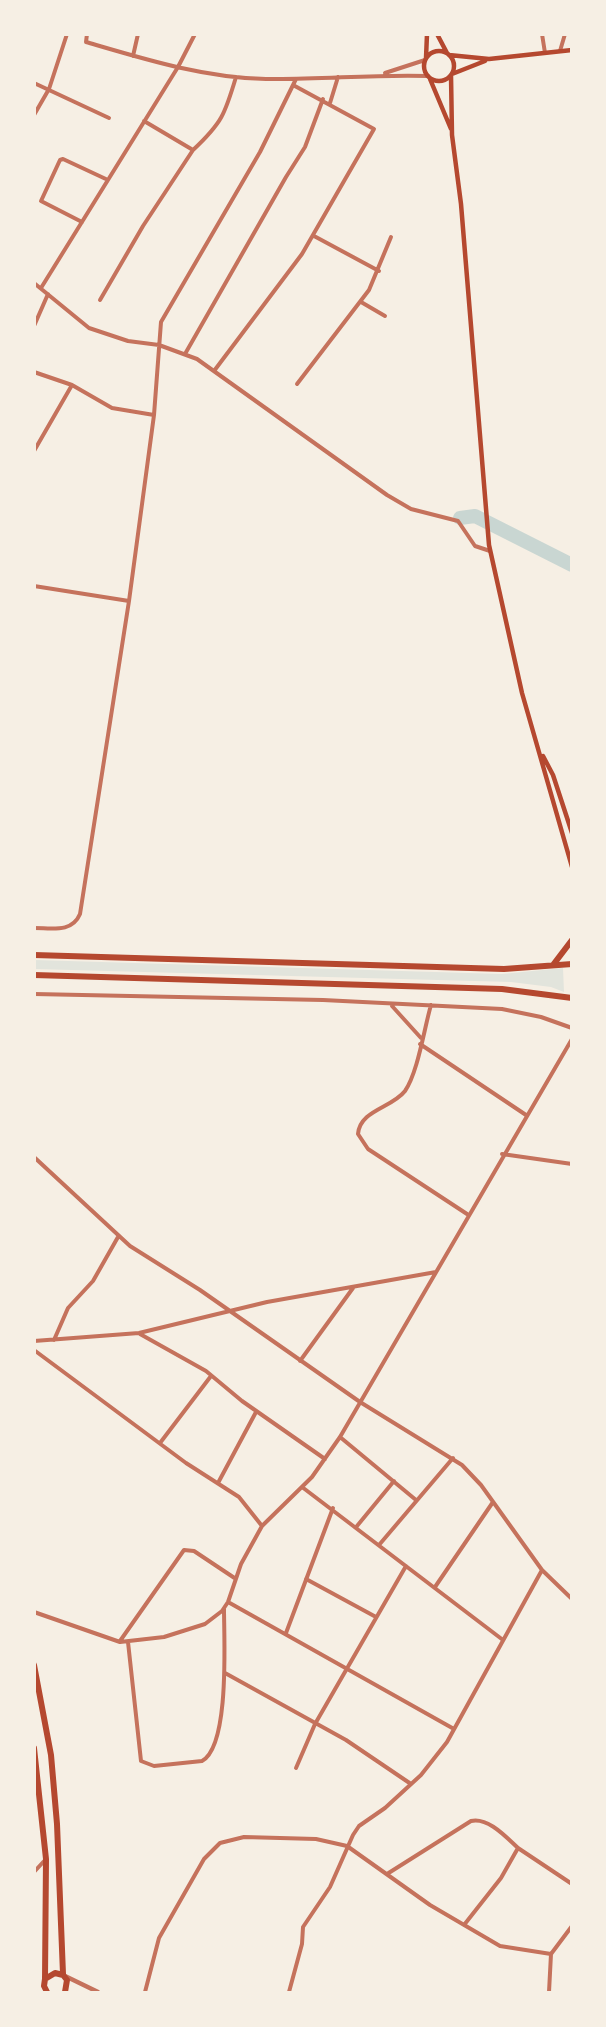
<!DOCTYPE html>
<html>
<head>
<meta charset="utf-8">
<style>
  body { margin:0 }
  #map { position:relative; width:606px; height:2027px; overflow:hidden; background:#f6efe4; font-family:Overpass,sans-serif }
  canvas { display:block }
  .frame { position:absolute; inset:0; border:36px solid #f6efe4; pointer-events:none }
</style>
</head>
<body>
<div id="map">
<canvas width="606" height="2027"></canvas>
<div class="frame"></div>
</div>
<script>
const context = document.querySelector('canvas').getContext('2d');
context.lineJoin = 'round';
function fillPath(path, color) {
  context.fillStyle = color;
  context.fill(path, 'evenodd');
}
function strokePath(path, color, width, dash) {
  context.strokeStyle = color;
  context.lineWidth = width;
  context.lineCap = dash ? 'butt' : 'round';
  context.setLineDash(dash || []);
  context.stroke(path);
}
fillPath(new Path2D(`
  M35,960L502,974L563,968L564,992L551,987L511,982L35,969Z`), '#e2e4dc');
strokePath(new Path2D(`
  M460,518L475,516L572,565`), '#c9d6d2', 14);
strokePath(new Path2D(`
  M87,34L86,42C144,59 205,78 266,79C320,80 374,74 428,76
  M542,34L545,53
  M560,51L565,34
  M133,56L138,34
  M385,73L425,60
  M34,83L109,118
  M330,103L338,77
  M34,115L49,89L67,34
  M144,121L193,150C222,123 225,114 236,77
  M82,222L41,201L60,160L63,159L108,180
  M314,236L379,271
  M34,283L89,328L128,341L159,345L197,359L387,495L411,509L458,521L475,546L490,551
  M41,288L178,67L195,34
  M100,300L143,226L193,150
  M361,302L385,316
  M34,326L48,294
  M185,354L286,177L305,147L323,99
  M214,371L302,254L374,129L293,85
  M34,372L72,385L112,408L154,415
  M297,384L369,290L391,237
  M34,451L72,385
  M34,586L129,601
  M34,928C52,928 72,933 80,914L129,601L154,415L161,322L260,152L296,79
  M34,994L323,1000L502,1009L541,1017L572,1028
  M431,1005C424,1029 418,1072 405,1091C392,1108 360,1110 358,1134L368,1149L467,1214
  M392,1006L421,1038
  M420,1044L526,1115
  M502,1154L572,1164
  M34,1157L130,1246L200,1290L360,1402L462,1465L481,1485L542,1570L572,1599
  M140,1334L206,1371L242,1401L325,1459
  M54,1340L68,1308L93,1281L118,1237
  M34,1341L139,1333L267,1302L436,1272
  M34,1350L186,1463L239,1497L262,1526
  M300,1361L353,1288
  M340,1437L416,1500
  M160,1443L211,1376
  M218,1483L256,1412
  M302,1487L503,1640
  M357,1526L394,1481
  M379,1545L453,1458
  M306,1579L376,1617
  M435,1587L493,1502
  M228,1602L454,1729
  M34,1612L120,1642L164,1637L205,1624L222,1611L228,1602L241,1564L262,1526L312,1477L340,1437L572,1039
  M286,1633L333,1508
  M120,1641L184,1550L194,1551L236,1579
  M128,1642L141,1761L154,1766L202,1761C230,1746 224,1639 224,1609
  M225,1673L346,1740L411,1784
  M296,1768L315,1724L406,1566
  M518,1848L572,1884
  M34,1872L46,1859
  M387,1874L471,1821C488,1817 506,1837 518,1848L501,1878L464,1925
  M145,1992L159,1938L204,1859L220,1843L244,1837L316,1839L347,1846L430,1905L500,1946L551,1954
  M289,1992L302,1944L303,1927L330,1887L353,1835L359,1826L385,1808L421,1775L447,1742L542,1570
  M549,1992L551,1954L572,1926`), '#c5725c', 4);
strokePath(new Path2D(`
  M65,1976L98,1992`), '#c5725c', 4.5);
strokePath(new Path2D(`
  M437,34L447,53
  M424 66a15 15 0 1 1 30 0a15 15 0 1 1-30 0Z
  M449,55L489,59L572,50
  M426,58L427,34
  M452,74L485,61
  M451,75L452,135L461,204L489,545L522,693L572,867
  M430,79L451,129
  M543,756L553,775L572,833`), '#b5482f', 4.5);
strokePath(new Path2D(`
  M34,955L504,969L572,964
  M553,965L572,940
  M34,975L502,989L572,998
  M34,1665L51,1755L57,1824L63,1974
  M34,1748L46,1859L45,1979
  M47,1992L44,1986L45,1979L55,1973L63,1975L67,1980L65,1992`), '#b5482f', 6);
</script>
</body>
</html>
